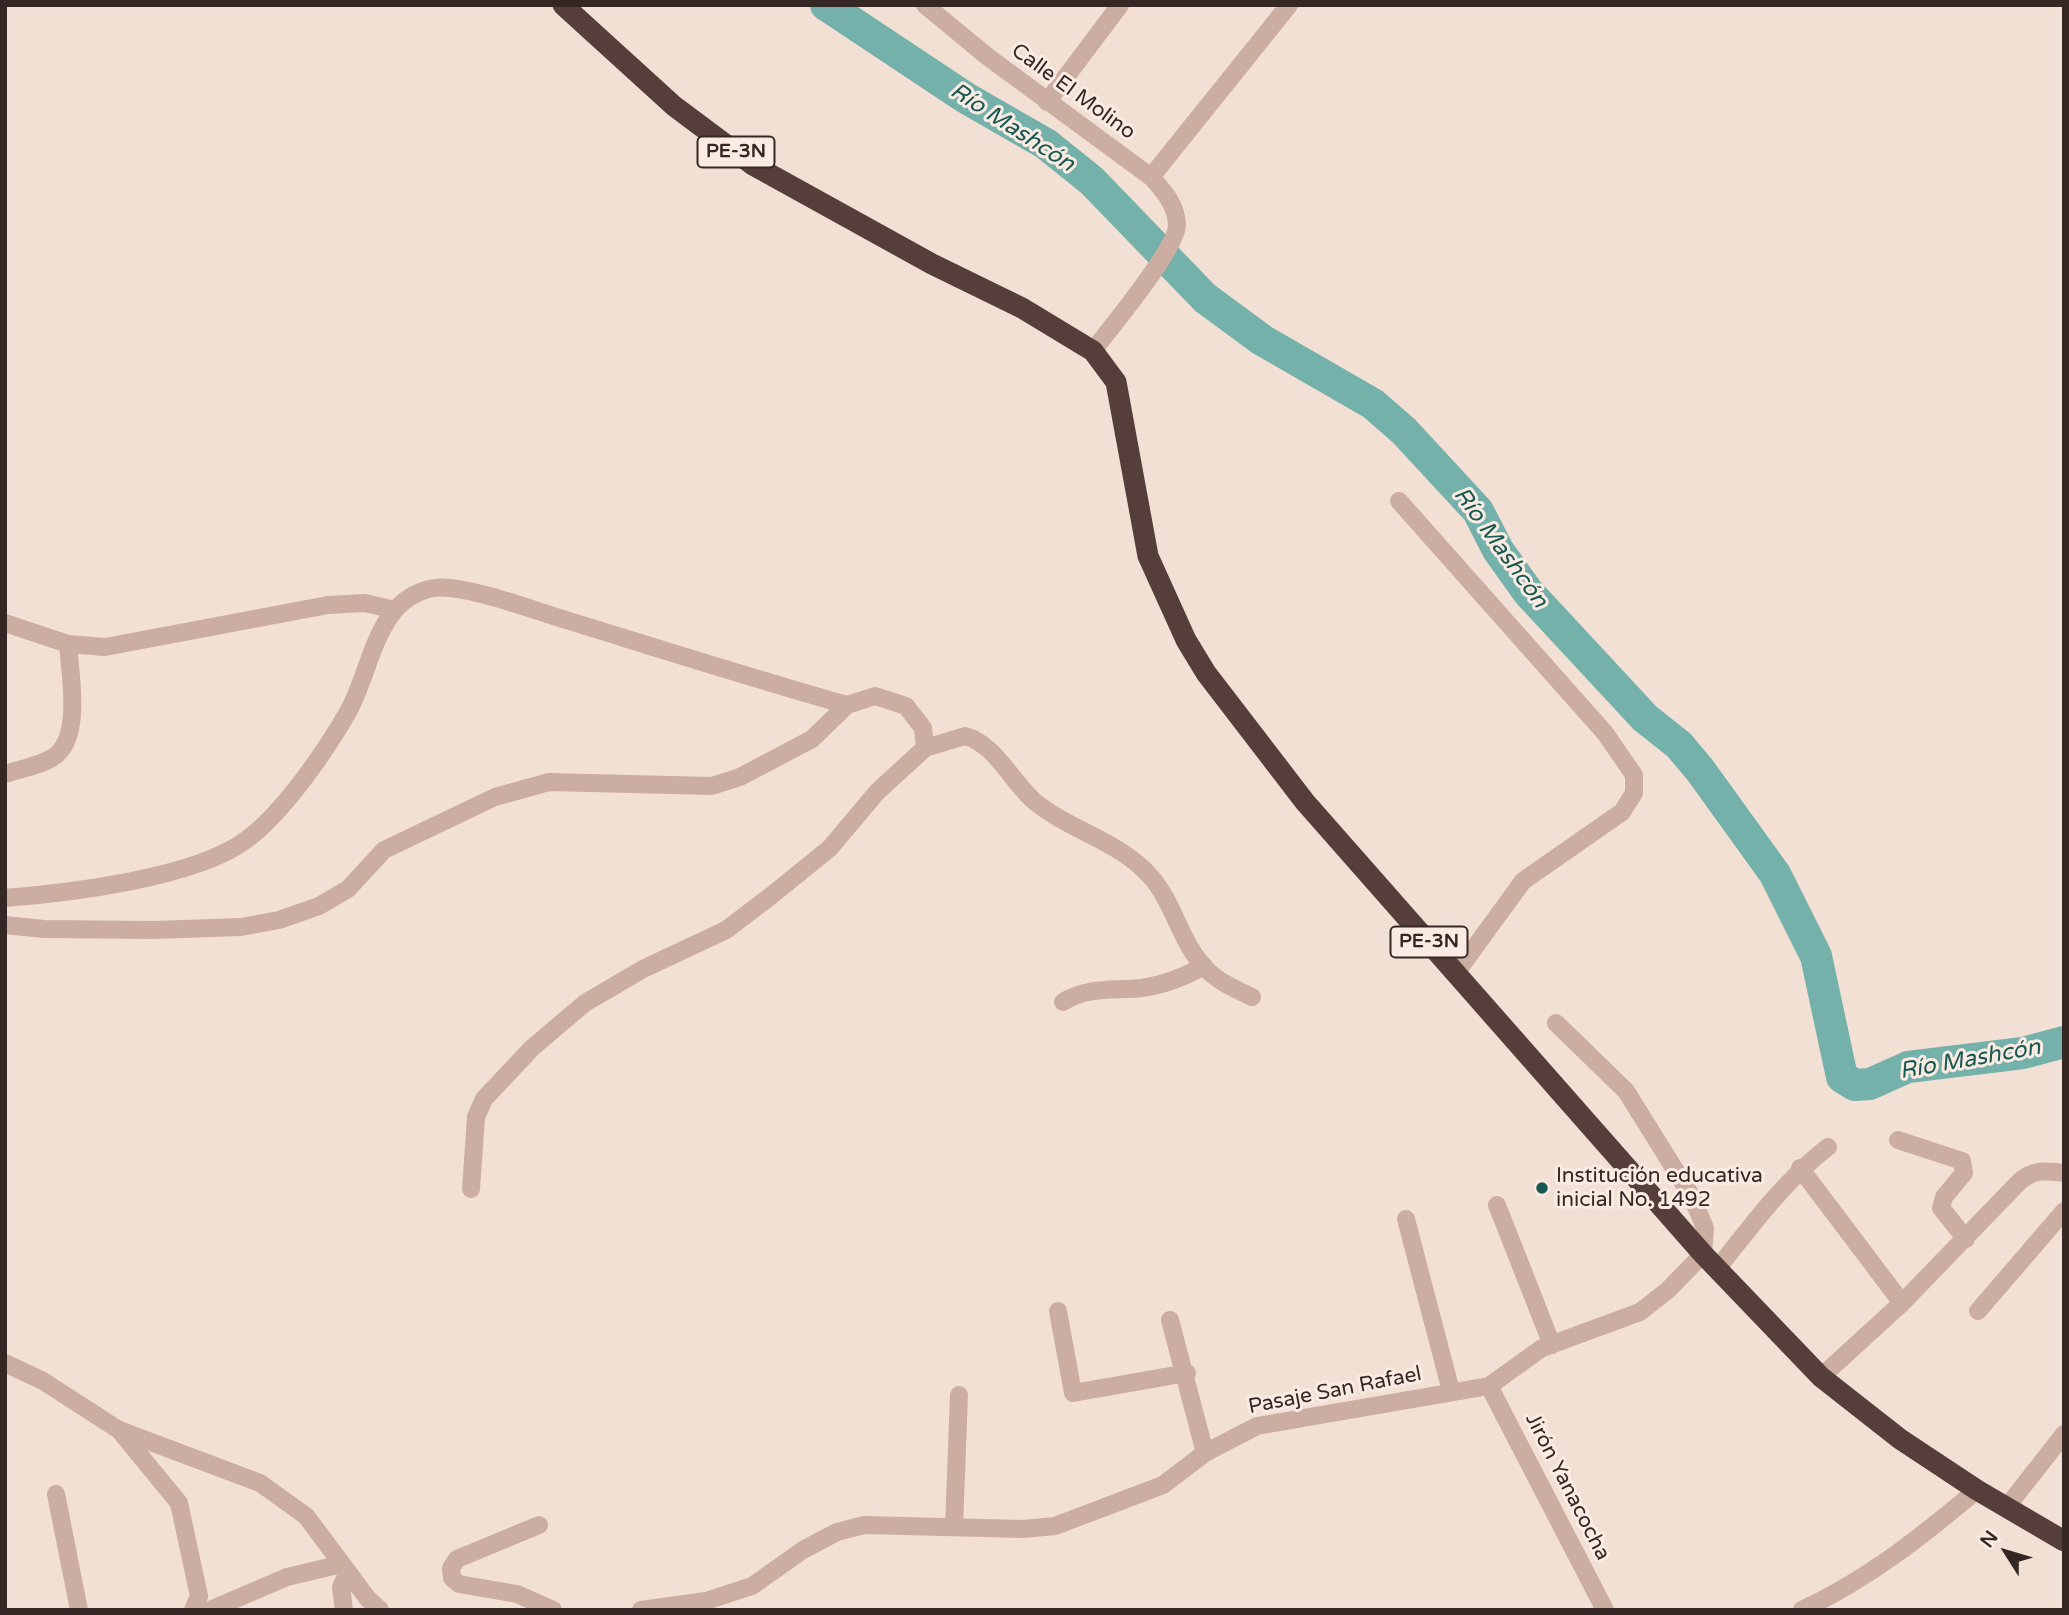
<!DOCTYPE html>
<html>
<head>
<meta charset="utf-8">
<style>
  body { margin:0 }
  #map { position:relative; width:2069px; height:1615px; overflow:hidden; background:#f2e0d5; font-family:"Varela Round",sans-serif }
  canvas { display:block }
  .frame { position:absolute; inset:0; border:7px solid #342724; pointer-events:none }
  .north { position:absolute; left:1971px; top:1517px; width:70px; height:70px; -webkit-text-stroke:5px #faebe2; paint-order:stroke; rotate:307deg; font-size:19px; font-weight:700; line-height:28px; text-align:center; color:#342724 }
  .north::after { content:''; display:block; margin:auto; width:24px; height:32px; background:#342724; clip-path:polygon(50% 0,100% 100%,50% 72%,0 100%) }
</style>
</head>
<body>
<div id="map">
<canvas width="2069" height="1615"></canvas>
<div class="frame"></div>
<div class="north">N</div>
</div>
<script>
const context = document.querySelector('canvas').getContext('2d');
context.lineJoin = 'round';
function strokePath(path, color, width, dash) {
  context.strokeStyle = color;
  context.lineWidth = width;
  context.lineCap = dash ? 'butt' : 'round';
  context.setLineDash(dash || []);
  context.stroke(path);
}
function label(font, color, halo, rows, align = 'center') {
  context.font = font + ' "Varela Round",sans-serif';
  context.lineWidth = 6;
  context.setLineDash([]);
  context.textBaseline = 'middle';
  context.strokeStyle = halo;
  context.fillStyle = color;
  for (const [text, x, y, turn = 0] of rows) {
    context.save();
    context.translate(x, y);
    context.rotate((+turn || 0) * Math.PI / 180);
    context.textAlign = isNaN(turn) ? turn : align;
    if (halo) context.strokeText(text, 0, 0);
    context.fillText(text, 0, 0);
    context.restore();
  }
}
strokePath(new Path2D(`
  M826,5L966,98L1046,144L1092,181L1205,298L1262,340L1373,404L1404,431L1478,511L1498,550L1528,592L1645,718L1679,745L1700,770L1775,874L1816,956L1842,1077L1855,1085L1870,1084L1908,1067L2023,1053L2064,1042`), '#73b1aa', 32);
strokePath(new Path2D(`
  M925,5L988,57L1151,177C1164,191 1176,205 1177,224C1178,248 1110,328 1093,351
  M1047,102L1120,5
  M1151,177L1289,5
  M1399,501L1605,733L1634,775V793L1622,812L1523,881L1456,973
  M5,623L68,644C70,675 83,740 52,758C39,766 20,769 5,774
  M68,644L105,647L328,605L365,603L395,610
  M925,748L965,736C994,743 1012,782 1034,801C1070,831 1120,841 1151,877C1174,903 1181,944 1206,969C1219,982 1235,989 1252,997
  M5,898C69,893 195,878 246,840C283,813 325,752 348,712C372,670 375,598 434,588C461,584 525,607 553,616C651,646 748,677 847,705
  M5,925L44,929L154,930L241,927L279,920L319,906L348,889L384,850L495,797L549,782L712,786L740,777L812,739L847,705L875,696L906,706L923,728L925,748L877,792L830,848L772,895L726,930L643,969L585,1003L532,1048L484,1099L476,1117L471,1189
  M1063,1002C1088,986 1114,991 1142,988C1164,985 1184,977 1204,966
  M1898,1140L1962,1161L1964,1173L1944,1197L1941,1208L1966,1239
  M1800,1168L1902,1303
  M1497,1205L1552,1345
  M1406,1219L1451,1391
  M1717,1269C1752,1225 1784,1181 1828,1147
  M1058,1311L1073,1393L1187,1373
  M1978,1311L2064,1211
  M1170,1320L1205,1453
  M5,1363L43,1381L119,1430L260,1483L306,1516L368,1599L380,1610
  M1821,1377L1902,1303L2020,1181C2035,1169 2045,1171 2064,1173
  M1489,1386L1605,1610
  M120,1431L179,1503L199,1596L193,1610
  M56,1494L79,1610
  M2006,1508L2064,1434
  M539,1525L457,1559L451,1568L452,1578L459,1584L517,1594L553,1610
  M954,1527L959,1395
  M210,1610L287,1577L342,1564
  M344,1610L341,1587L348,1572
  M641,1610L706,1601L752,1586L803,1550L837,1532L864,1525L1023,1529L1055,1526L1163,1485L1205,1453L1257,1426L1489,1386L1542,1348L1640,1312L1668,1290L1703,1254L1705,1228L1692,1197L1626,1091L1556,1023
  M1802,1610C1868,1579 1921,1537 1977,1490`), '#cbada1', 18);
strokePath(new Path2D(`
  M563,5L674,106L753,165L932,264L1022,308L1093,351L1116,382L1148,556L1186,640L1206,673L1305,802L1703,1254L1821,1377L1900,1439L1977,1490L2064,1541`), '#563f3b', 21);
for (const [x, y, r, color] of [
  [1542,1188,7,"#175852"]
]) {
  const dot = new Path2D();
  dot.arc(x, y, r, 0, 2 * Math.PI);
  context.fillStyle = color;
  context.fill(dot);
  strokePath(dot, '#faebe2', 2.5);
}
for (const [x, y, w] of [
  [736,152,77],
  [1429,942,77]
]) {
  const box = new Path2D();
  box.roundRect(x - w / 2, y - 15.5, w, 31, 5);
  context.fillStyle = '#faebe2';
  context.fill(box);
  strokePath(box, '#342724', 2);
}
label('bold 19px', '#342724', null, [
  ["PE-3N",736,152],
  ["PE-3N",1429,942]
]);
label('21px', '#342724', '#faebe2', [
  ["Calle El Molino",1073,92,36],
  ["Pasaje San Rafael",1335,1391,-11],
  ["Jirón Yanacocha",1567,1487,63]
]);
label('21px', '#342724', '#faebe2', [
  ["Institución educativa",1556,1176],
  ["inicial No. 1492",1556,1200]
], 'left');
label('italic 23px', '#175852', '#faebe2', [
  ["Río Mashcón",1012,128,33],
  ["Río Mashcón",1500,548,54],
  ["Río Mashcón",1970,1060,-10]
]);
</script>
</body>
</html>
